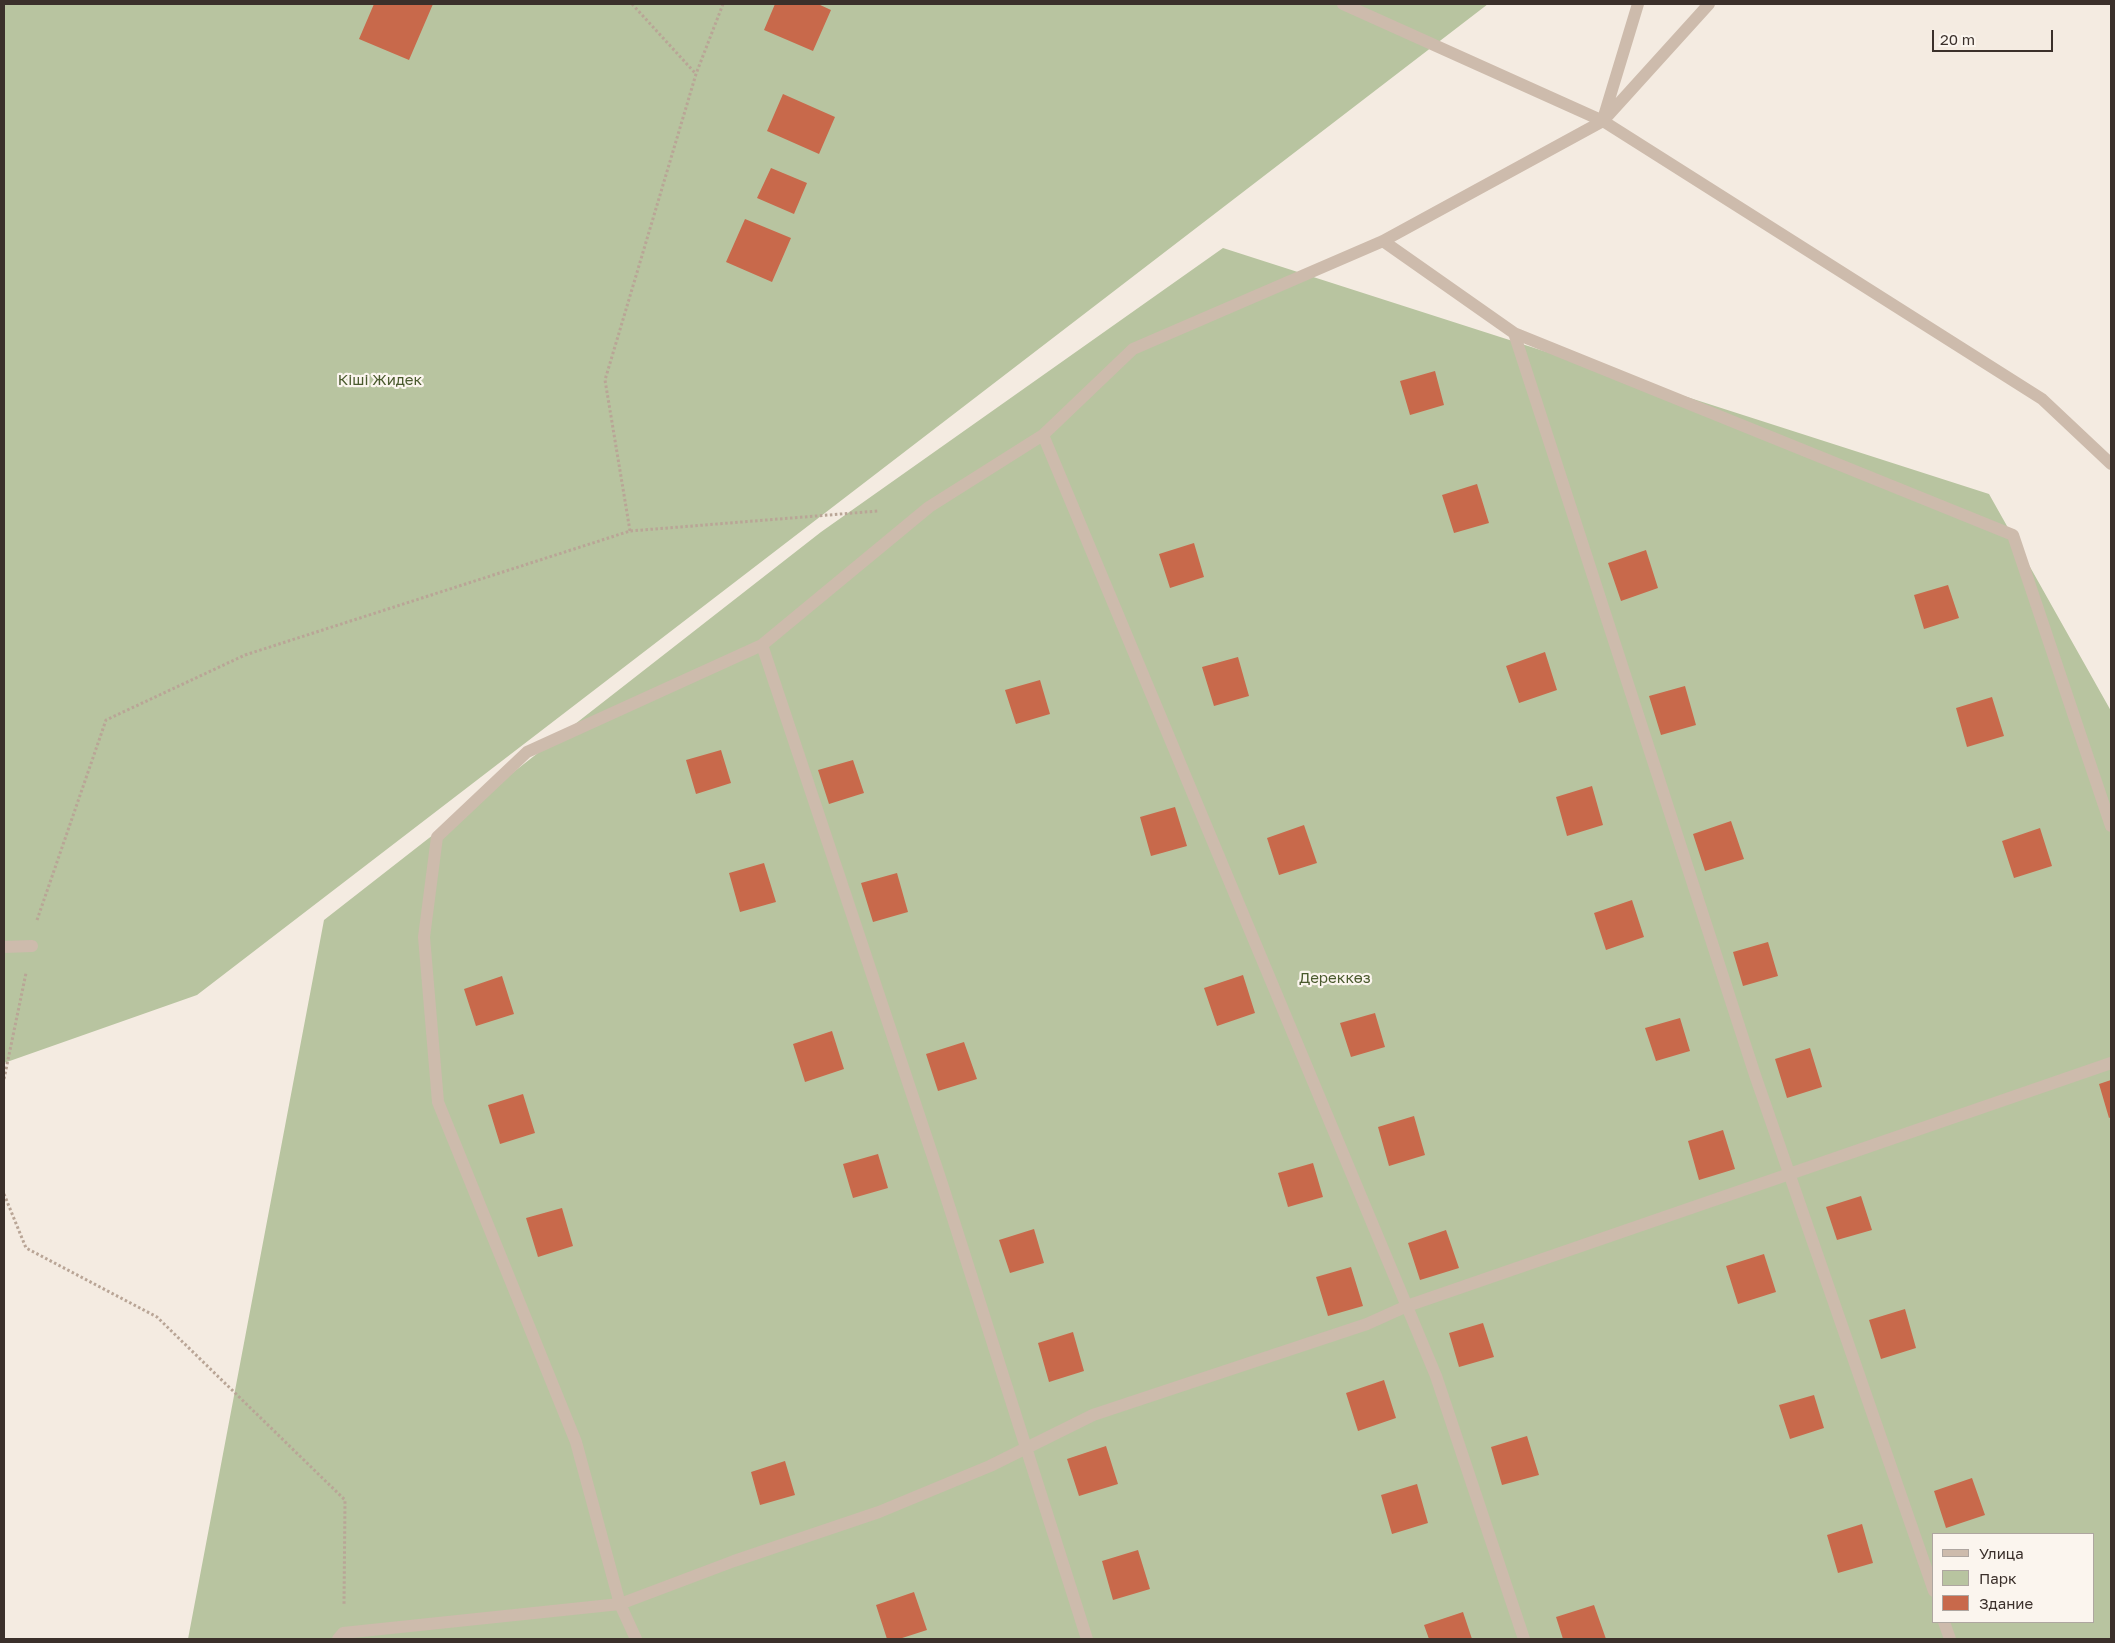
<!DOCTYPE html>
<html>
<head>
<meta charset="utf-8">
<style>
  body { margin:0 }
  #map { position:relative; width:2115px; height:1643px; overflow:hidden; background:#f4ebe1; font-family:"Golos Text",sans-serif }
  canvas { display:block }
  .frame { position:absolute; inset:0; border:5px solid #3b302b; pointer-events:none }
  .legend { position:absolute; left:1932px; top:1533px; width:162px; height:90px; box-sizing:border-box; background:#fbf5ee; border:1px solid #aea6a0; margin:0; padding:6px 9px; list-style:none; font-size:15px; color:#3b302b }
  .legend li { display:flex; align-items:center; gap:10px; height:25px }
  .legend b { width:25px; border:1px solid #aea6a0 }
  .scale { position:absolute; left:1932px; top:30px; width:121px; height:22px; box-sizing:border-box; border:2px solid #3b302b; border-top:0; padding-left:6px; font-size:15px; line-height:18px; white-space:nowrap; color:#3b302b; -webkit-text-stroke:4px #fbf5ee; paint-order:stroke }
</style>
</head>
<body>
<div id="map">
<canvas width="2115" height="1643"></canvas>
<div class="frame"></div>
<ul class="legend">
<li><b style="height:6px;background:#cdbbac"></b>Улица</li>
<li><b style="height:14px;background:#b8c4a0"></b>Парк</li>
<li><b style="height:14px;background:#c8694b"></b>Здание</li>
</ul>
<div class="scale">20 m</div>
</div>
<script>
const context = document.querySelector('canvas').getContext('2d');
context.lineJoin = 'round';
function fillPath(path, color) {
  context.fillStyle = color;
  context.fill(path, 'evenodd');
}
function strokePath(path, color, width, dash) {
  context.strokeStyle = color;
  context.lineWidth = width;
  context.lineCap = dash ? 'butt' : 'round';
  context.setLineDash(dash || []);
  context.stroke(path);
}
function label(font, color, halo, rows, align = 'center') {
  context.font = font + ' "Golos Text",sans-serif';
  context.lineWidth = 4.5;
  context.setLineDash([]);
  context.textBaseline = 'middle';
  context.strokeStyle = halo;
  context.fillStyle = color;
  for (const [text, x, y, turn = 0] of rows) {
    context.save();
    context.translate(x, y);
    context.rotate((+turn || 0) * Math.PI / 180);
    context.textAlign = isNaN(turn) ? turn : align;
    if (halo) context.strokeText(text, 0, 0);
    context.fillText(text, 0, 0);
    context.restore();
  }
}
fillPath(new Path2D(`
  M4,4H1488L197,995L4,1063Z
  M1223,248L1989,494L2111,711V1639H188L324,920L821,532ZM1934,1534H2094V1622H1934Z`), '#b8c4a0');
fillPath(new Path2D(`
  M374,4H433L409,60L359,39Z
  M775,4H818L831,10L813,51L764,30Z
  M783,94L835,117L819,154L767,131Z
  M771,168L807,183L794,214L757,198Z
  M745,219L791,238L772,282L726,262Z
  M1435,371L1444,405L1410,415L1400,381Z
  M1477,484L1489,523L1454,533L1442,495Z
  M1194,543L1204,577L1170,588L1159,554Z
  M1646,550L1658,588L1621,601L1608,563Z
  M1948,585L1959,618L1924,629L1914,595Z
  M1545,652L1557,690L1519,703L1506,666Z
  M1238,657L1249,696L1214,706L1202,667Z
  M1040,680L1050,714L1016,724L1005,690Z
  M1685,686L1696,725L1661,735L1649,696Z
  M1992,697L2004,736L1967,747L1956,708Z
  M721,750L731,783L696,794L686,760Z
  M853,760L864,793L829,804L818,770Z
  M1592,786L1603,825L1567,836L1556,797Z
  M1175,807L1187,846L1151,856L1140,817Z
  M1731,821L1744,859L1705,871L1693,834Z
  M1304,825L1317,863L1279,875L1267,838Z
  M2040,828L2052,866L2014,878L2002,841Z
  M764,863L776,902L740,912L729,873Z
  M897,873L908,912L873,922L861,883Z
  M1632,900L1644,937L1606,950L1594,913Z
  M1768,942L1778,976L1743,986L1733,952Z
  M1243,975L1255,1013L1217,1026L1204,988Z
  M502,976L514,1014L476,1026L464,989Z
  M1375,1013L1385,1047L1351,1057L1340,1023Z
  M1680,1018L1690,1051L1656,1061L1645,1028Z
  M832,1031L844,1069L805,1082L793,1044Z
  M964,1042L977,1079L938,1091L926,1054Z
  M1810,1048L1822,1087L1787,1098L1775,1059Z
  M2111,1080V1117L2109,1118L2099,1084Z
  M523,1094L535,1133L500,1144L488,1105Z
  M1414,1116L1425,1155L1389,1166L1378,1127Z
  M1723,1130L1735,1169L1699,1180L1688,1141Z
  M878,1154L888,1188L853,1198L843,1164Z
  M1313,1163L1323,1197L1288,1207L1278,1173Z
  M1861,1196L1872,1230L1837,1240L1826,1207Z
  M562,1208L573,1246L538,1257L526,1218Z
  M1034,1229L1044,1263L1010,1273L999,1240Z
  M1446,1230L1459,1268L1420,1280L1408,1243Z
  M1764,1254L1776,1292L1738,1304L1726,1266Z
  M1351,1267L1363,1306L1328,1316L1316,1277Z
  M1905,1309L1916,1348L1881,1359L1869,1320Z
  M1483,1323L1494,1357L1459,1367L1449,1333Z
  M1073,1332L1084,1371L1049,1382L1038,1343Z
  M1384,1380L1396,1418L1358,1431L1346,1393Z
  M1814,1395L1824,1428L1790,1439L1779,1405Z
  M1527,1436L1539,1475L1502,1485L1491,1447Z
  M1106,1446L1118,1484L1079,1496L1067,1459Z
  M785,1461L795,1495L760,1505L751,1472Z
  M1972,1478L1985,1515L1946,1528L1934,1491Z
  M1417,1484L1428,1523L1392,1534L1381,1495Z
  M1862,1524L1873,1563L1838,1573L1827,1535Z
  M1138,1550L1150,1589L1113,1600L1102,1561Z
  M914,1592L927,1630L899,1639H887L876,1605Z
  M1594,1605L1606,1639H1563L1556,1617Z
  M1463,1612L1472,1639H1429L1424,1625Z`), '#c8694b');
strokePath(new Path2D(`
  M632,4L696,74
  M630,531L605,380L696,74L723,4
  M37,920L106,720L245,655L630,531L878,511
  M4,1079L26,973
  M4,1194L26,1248L157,1317L345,1500L344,1606`), '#b9a596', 3, [2.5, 2.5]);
strokePath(new Path2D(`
  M1343,4L1603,121L2042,399L2111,464
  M1604,116L1638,4
  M1383,241L1514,333L2013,535L2111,826
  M1514,333L1755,1075L1934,1591
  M1043,435L1436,1376L1524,1639
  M762,645L943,1187L1087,1639
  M4,947L32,946
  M1944,1622L1950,1639
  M338,1639L343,1633L620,1604L734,1561L879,1512L990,1466L1093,1415L1367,1324L1407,1306L2111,1063
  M636,1639L620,1604L576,1442L438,1102L424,937L437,837L527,752L762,645L929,507L1043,435L1133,349L1383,241L1603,121L1709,4`), '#cdbbac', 12);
label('15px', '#4a5a2e', '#fbf5ee', [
  ["Кіші Жидек",380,380],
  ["Дереккөз",1335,978]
]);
</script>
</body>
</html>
